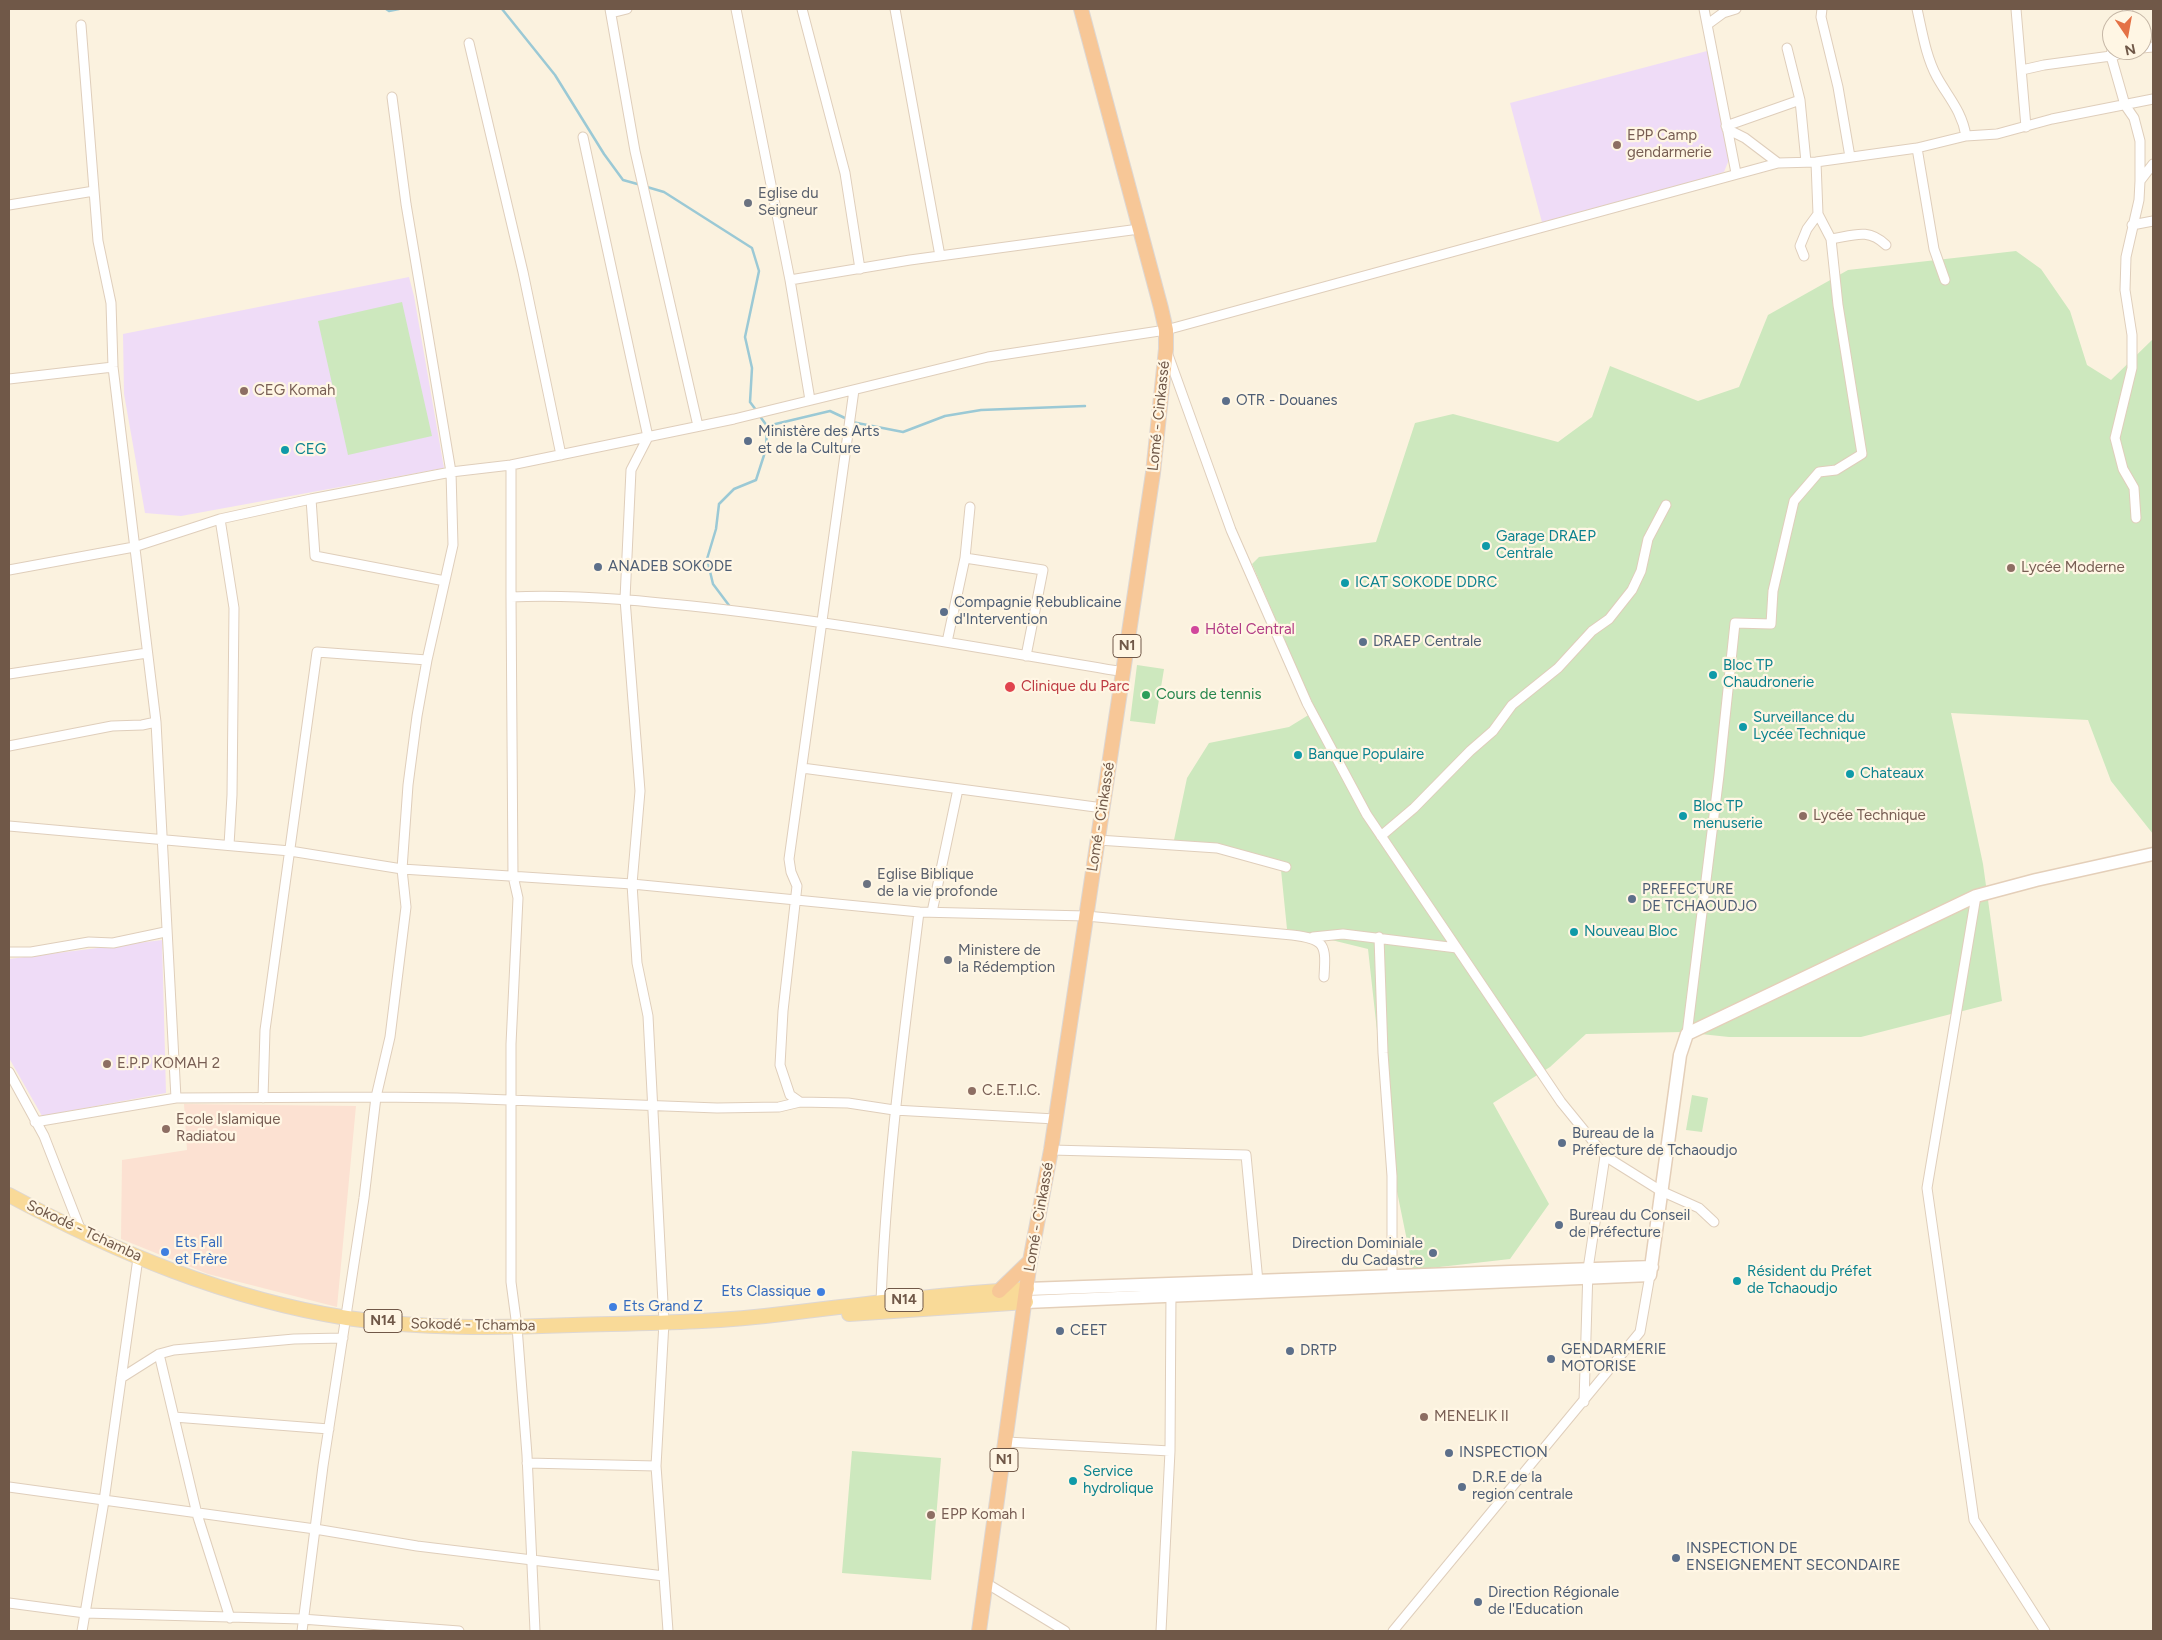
<!DOCTYPE html>
<html>
<head>
<meta charset="utf-8">
<style>
  body { margin:0 }
  #map { position:relative; width:2162px; height:1640px; overflow:hidden; background:#fbf2df; font-family:Figtree,sans-serif }
  canvas { display:block }
  .frame { position:absolute; inset:0; border:10px solid #705848; pointer-events:none }
  .north { position:absolute; left:2102px; top:10px; width:50px; height:50px; box-sizing:border-box; background:#fff6e4; border:1px solid #c6b7a6; border-radius:50%; rotate:168deg; font-size:14px; font-weight:700; line-height:20px; text-align:center; color:#705848 }
  .north::after { content:''; display:block; margin:auto; width:18px; height:22px; background:#e47145; clip-path:polygon(50% 0,100% 100%,50% 72%,0 100%) }
</style>
</head>
<body>
<div id="map">
<canvas width="2162" height="1640"></canvas>
<div class="frame"></div>
<div class="north">N</div>
</div>
<script>
const context = document.querySelector('canvas').getContext('2d');
context.lineJoin = 'round';
function fillPath(path, color) {
  context.fillStyle = color;
  context.fill(path, 'evenodd');
}
function strokePath(path, color, width, dash) {
  context.strokeStyle = color;
  context.lineWidth = width;
  context.lineCap = dash ? 'butt' : 'round';
  context.setLineDash(dash || []);
  context.stroke(path);
}
function label(font, color, halo, rows, align = 'center') {
  context.font = font + ' Figtree,sans-serif';
  context.lineWidth = 4.5;
  context.setLineDash([]);
  context.textBaseline = 'middle';
  context.strokeStyle = halo;
  context.fillStyle = color;
  for (const [text, x, y, turn = 0] of rows) {
    context.save();
    context.translate(x, y);
    context.rotate((+turn || 0) * Math.PI / 180);
    context.textAlign = isNaN(turn) ? turn : align;
    if (halo) context.strokeText(text, 0, 0);
    context.fillText(text, 0, 0);
    context.restore();
  }
}
fillPath(new Path2D(`
  M184,1104L356,1106L337,1307L208,1274L121,1239L122,1160L187,1150Z`), '#fce1d2');
fillPath(new Path2D(`
  M1707,51L1730,157L1724,172L1543,226L1510,103Z
  M409,277L414,296L444,468L181,516L145,513L124,394L123,334Z
  M162,940L166,1093L42,1116L9,1058V959Z`), '#efdcf7');
fillPath(new Path2D(`
  M2016,251L2041,269L2070,311L2087,365L2111,380L2153,339V834L2111,781L2088,720L1951,713L1983,864L2002,1001L1861,1037H1729L1682,1032L1586,1034L1550,1067L1493,1103L1549,1204L1510,1259L1413,1270L1392,1167L1368,949L1287,929L1280,860L1174,840L1187,778L1209,743L1289,727L1315,711L1252,564L1259,557L1376,542L1415,423L1453,414L1558,442L1592,417L1610,366L1698,401L1739,387L1768,315L1848,270Z
  M402,302L432,436L348,455L318,321Z
  M1137,665L1164,669L1155,724L1130,721Z
  M1692,1095L1708,1098L1702,1132L1686,1130Z
  M852,1451L941,1458L931,1580L842,1573Z`), '#cde8be');
strokePath(new Path2D(`
  M386,9L389,11L399,9
  M502,9L555,75L604,154L623,180L641,185
  M647,187L664,192L752,248L759,271L745,337L752,368L750,402L756,410
  M759,415L767,426L830,411L847,419
  M852,422L903,432L945,416L981,410L1085,406
  M731,608L713,584L707,559L716,529L719,504L734,489L756,480L766,449L767,426`), '#9bc9d5', 2.5);
const minor = new Path2D(`
  M610,9L635,151L698,426
  M736,9L790,280L810,400
  M802,9L845,173L860,269
  M895,9L940,256
  M1704,9L1736,173
  M1822,9L1821,17L1838,87L1850,157
  M1917,9C1922,31 1926,57 1937,77C1948,97 1962,111 1966,136
  M2016,9L2026,127
  M611,13L627,9
  M2125,20L2128,9
  M1708,24L1723,13L1736,9
  M81,25L98,241L111,303L113,367L156,722L176,1098
  M469,43L523,272L561,455
  M1787,48L1800,100L1806,162
  M2142,48L2153,47
  M2112,50L2111,56L2125,105L2134,118L2140,141V181
  M2022,70L2044,65L2111,56L2137,50
  M1726,126L1800,100
  M1727,129L1745,138L1778,163
  M583,137L648,437L631,470L625,599L640,791L632,884L637,963L648,1016L664,1322L656,1466L668,1631
  M1917,148L1934,249L1945,280
  M9,205L94,191
  M2132,225L2153,221
  M1831,239C1855,235 1868,228 1886,245
  M1804,256L1800,246L1807,229L1818,214
  M790,280L910,260L1139,229
  M1167,352L1231,530L1307,703L1367,815L1561,1102L1605,1156L1588,1269L1584,1402
  M9,379L113,367
  M511,465V597C584,594 655,602 727,610C860,626 991,650 1124,672
  M311,499L315,556L445,581
  M2136,518L2134,488L2123,469L2115,438L2132,368V335L2125,290L2126,257L2139,200L2140,181L2153,164
  M220,519L234,608L232,795L229,845
  M965,558L1043,570L1026,656
  M9,570L134,547L220,519L311,499L451,472L511,465L734,419L988,357L1166,330L1778,163L1816,162L1917,148L1966,136L1997,134L2052,119L2153,99
  M511,597L513,876L518,898L511,1044V1282L517,1327L527,1455L535,1631
  M947,642L965,558L970,507
  M9,674L147,653
  M9,746L112,726L142,725L156,722
  M802,768L1103,808
  M9,826L290,851L402,869L632,884L919,912L1086,916L1292,935C1326,939 1326,945 1324,977
  M1381,836L1414,808L1470,751L1493,731L1512,705L1558,668L1592,631L1609,619L1632,590L1641,571L1648,539L1666,505
  M1098,840L1217,848L1286,867
  M1976,896L1927,1188L1974,1520L2045,1631
  M932,912L958,789
  M1313,937L1343,934L1457,948
  M1379,937L1383,1053L1392,1176V1277
  M9,952H31L89,942L113,943L165,932
  M1687,1034L1719,775L1735,623L1771,624L1773,591L1794,501L1819,472L1836,470L1862,454L1838,305L1831,239L1818,214L1816,162
  M9,1072L44,1136L81,1231
  M263,1098L265,1030L317,652L427,660
  M800,1102L790,1095L780,1065L783,1011L797,886L791,872L789,859L854,390
  M35,1122L176,1098L376,1097L457,1098L717,1108L779,1107L800,1102L848,1103L894,1110L1055,1119
  M1051,1150L1246,1155L1258,1282
  M1605,1156L1661,1191L1699,1208L1714,1222
  M881,1302C886,1171 903,1042 919,912
  M159,1354L197,1514L230,1618
  M121,1378L159,1354L174,1350L294,1339L343,1338
  M174,1417L329,1429
  M1007,1442L1170,1451L1161,1631
  M1170,1451L1171,1291
  M527,1463L656,1466
  M9,1487L315,1529L417,1546L664,1576
  M986,1583L1065,1631
  M9,1603L85,1613L302,1619L459,1631
  M82,1631L104,1501L138,1258
  M302,1631L323,1466L364,1198L376,1097L390,1037L406,907L402,869L408,785L417,716L427,660L453,545L451,472L406,204L392,97
  M1393,1631L1640,1332L1650,1275`);
const secondary = new Path2D(`
  M1027,1289L1652,1267
  M1026,1302L1650,1275L1680,1055L1687,1034L1976,896L2036,880L2153,854`);
const primary = new Path2D(`
  M9,1195C115,1252 227,1299 347,1318C421,1329 498,1328 573,1325C642,1323 713,1323 782,1314C863,1304 945,1294 1027,1289
  M849,1314L1026,1302`);
const trunk = new Path2D(`
  M999,1291L1030,1261
  M979,1631L1030,1261L1051,1150L1153,473L1166,349V330L1161,308L1081,9`);
strokePath(minor, '#dfcebb', 11);
strokePath(secondary, '#e4cfb9', 15);
strokePath(primary, '#ddd7d3', 16);
strokePath(trunk, '#ddd7d3', 16);
strokePath(minor, '#fff', 9);
strokePath(secondary, '#fff', 12);
strokePath(primary, '#f9da98', 14);
strokePath(trunk, '#f7c797', 14);
for (const [x, y, r, color] of [
  [1617,145,5,"#8d6e63"],
  [748,203,5,"#6b7280"],
  [244,391,5,"#8d6e63"],
  [1226,401,5,"#5c6f8a"],
  [748,441,5,"#5c6f8a"],
  [285,450,5,"#0f9aa8"],
  [1486,546,5,"#0f9aa8"],
  [598,567,5,"#5c6f8a"],
  [2011,568,5,"#8d6e63"],
  [1345,583,5,"#0f9aa8"],
  [944,612,5,"#5c6f8a"],
  [1195,630,5,"#d1479c"],
  [1363,642,5,"#5c6f8a"],
  [1713,675,5,"#0f9aa8"],
  [1010,687,6,"#e0444e"],
  [1146,695,5,"#2e9e5b"],
  [1743,727,5,"#0f9aa8"],
  [1298,755,5,"#0f9aa8"],
  [1850,774,5,"#0f9aa8"],
  [1683,816,5,"#0f9aa8"],
  [1803,816,5,"#8d6e63"],
  [867,884,5,"#6b7280"],
  [1632,899,5,"#5c6f8a"],
  [1574,932,5,"#0f9aa8"],
  [948,960,5,"#6b7280"],
  [107,1064,5,"#8d6e63"],
  [972,1091,5,"#8d6e63"],
  [166,1129,5,"#8d6e63"],
  [1562,1143,5,"#5c6f8a"],
  [1559,1225,5,"#5c6f8a"],
  [165,1252,5,"#3f7fe0"],
  [1433,1253,5,"#5c6f8a"],
  [1737,1281,5,"#0f9aa8"],
  [821,1292,5,"#3f7fe0"],
  [613,1307,5,"#3f7fe0"],
  [1060,1331,5,"#5c6f8a"],
  [1290,1351,5,"#5c6f8a"],
  [1551,1359,5,"#5c6f8a"],
  [1424,1417,5,"#8d6e63"],
  [1449,1453,5,"#5c6f8a"],
  [1073,1481,5,"#0f9aa8"],
  [1462,1487,5,"#5c6f8a"],
  [931,1515,5,"#8d6e63"],
  [1676,1558,5,"#5c6f8a"],
  [1478,1602,5,"#5c6f8a"]
]) {
  const dot = new Path2D();
  dot.arc(x, y, r, 0, 2 * Math.PI);
  context.fillStyle = color;
  context.fill(dot);
  strokePath(dot, '#fff6e4', 2);
}
for (const [x, y, w] of [
  [1127,646,28],
  [904,1300,38],
  [383,1321,38],
  [1004,1460,28]
]) {
  const box = new Path2D();
  box.roundRect(x - w / 2, y - 11.5, w, 23, 4);
  context.fillStyle = '#fff6e4';
  context.fill(box);
  strokePath(box, '#705848', 1);
}
label('bold 14px', '#705848', null, [
  ["N1",1127,646],
  ["N14",904,1300],
  ["N14",383,1321],
  ["N1",1004,1460]
]);
label('15px', '#785e54', '#fff6e4', [
  ["EPP Camp",1627,136],
  ["gendarmerie",1627,153],
  ["CEG Komah",254,391],
  ["Lycée Moderne",2021,568],
  ["Lycée Technique",1813,816],
  ["E.P.P KOMAH 2",117,1064],
  ["C.E.T.I.C.",982,1091],
  ["Ecole Islamique",176,1120],
  ["Radiatou",176,1137],
  ["MENELIK II",1434,1417],
  ["EPP Komah I",941,1515]
], 'left');
label('15px', '#5b616d', '#fff6e4', [
  ["Eglise du",758,194],
  ["Seigneur",758,211],
  ["Eglise Biblique",877,875],
  ["de la vie profonde",877,892],
  ["Ministere de",958,951],
  ["la Rédemption",958,968]
], 'left');
label('15px', '#4e5e75', '#fff6e4', [
  ["OTR - Douanes",1236,401],
  ["Ministère des Arts",758,432],
  ["et de la Culture",758,449],
  ["ANADEB SOKODE",608,567],
  ["Compagnie Rebublicaine",954,603],
  ["d'Intervention",954,620],
  ["DRAEP Centrale",1373,642],
  ["PREFECTURE",1642,890],
  ["DE TCHAOUDJO",1642,907],
  ["Bureau de la",1572,1134],
  ["Préfecture de Tchaoudjo",1572,1151],
  ["Bureau du Conseil",1569,1216],
  ["de Préfecture",1569,1233],
  ["Direction Dominiale",1423,1244,"right"],
  ["du Cadastre",1423,1261,"right"],
  ["CEET",1070,1331],
  ["GENDARMERIE",1561,1350],
  ["MOTORISE",1561,1367],
  ["DRTP",1300,1351],
  ["INSPECTION",1459,1453],
  ["D.R.E de la",1472,1478],
  ["region centrale",1472,1495],
  ["INSPECTION DE",1686,1549],
  ["ENSEIGNEMENT SECONDAIRE",1686,1566],
  ["Direction Régionale",1488,1593],
  ["de l'Education",1488,1610]
], 'left');
label('15px', '#705848', '#fff6e4', [
  ["Lomé - Cinkassé",1159,416,-84],
  ["Lomé - Cinkassé",1101,817,-81],
  ["Lomé - Cinkassé",1039,1217,-80],
  ["Sokodé - Tchamba",84,1231,25],
  ["Sokodé - Tchamba",473,1325,1]
]);
label('15px', '#0d838f', '#fff6e4', [
  ["CEG",295,450],
  ["Garage DRAEP",1496,537],
  ["Centrale",1496,554],
  ["ICAT SOKODE DDRC",1355,583],
  ["Bloc TP",1723,666],
  ["Chaudronerie",1723,683],
  ["Surveillance du",1753,718],
  ["Lycée Technique",1753,735],
  ["Banque Populaire",1308,755],
  ["Chateaux",1860,774],
  ["Bloc TP",1693,807],
  ["menuserie",1693,824],
  ["Nouveau Bloc",1584,932],
  ["Résident du Préfet",1747,1272],
  ["de Tchaoudjo",1747,1289],
  ["Service",1083,1472],
  ["hydrolique",1083,1489]
], 'left');
label('15px', '#b23c85', '#fff6e4', [
  ["Hôtel Central",1205,630]
], 'left');
label('15px', '#be3a42', '#fff6e4', [
  ["Clinique du Parc",1021,687]
], 'left');
label('15px', '#27864d', '#fff6e4', [
  ["Cours de tennis",1156,695]
], 'left');
label('15px', '#366cbe', '#fff6e4', [
  ["Ets Fall",175,1243],
  ["et Frère",175,1260],
  ["Ets Classique",811,1292,"right"],
  ["Ets Grand Z",623,1307]
], 'left');
</script>
</body>
</html>
